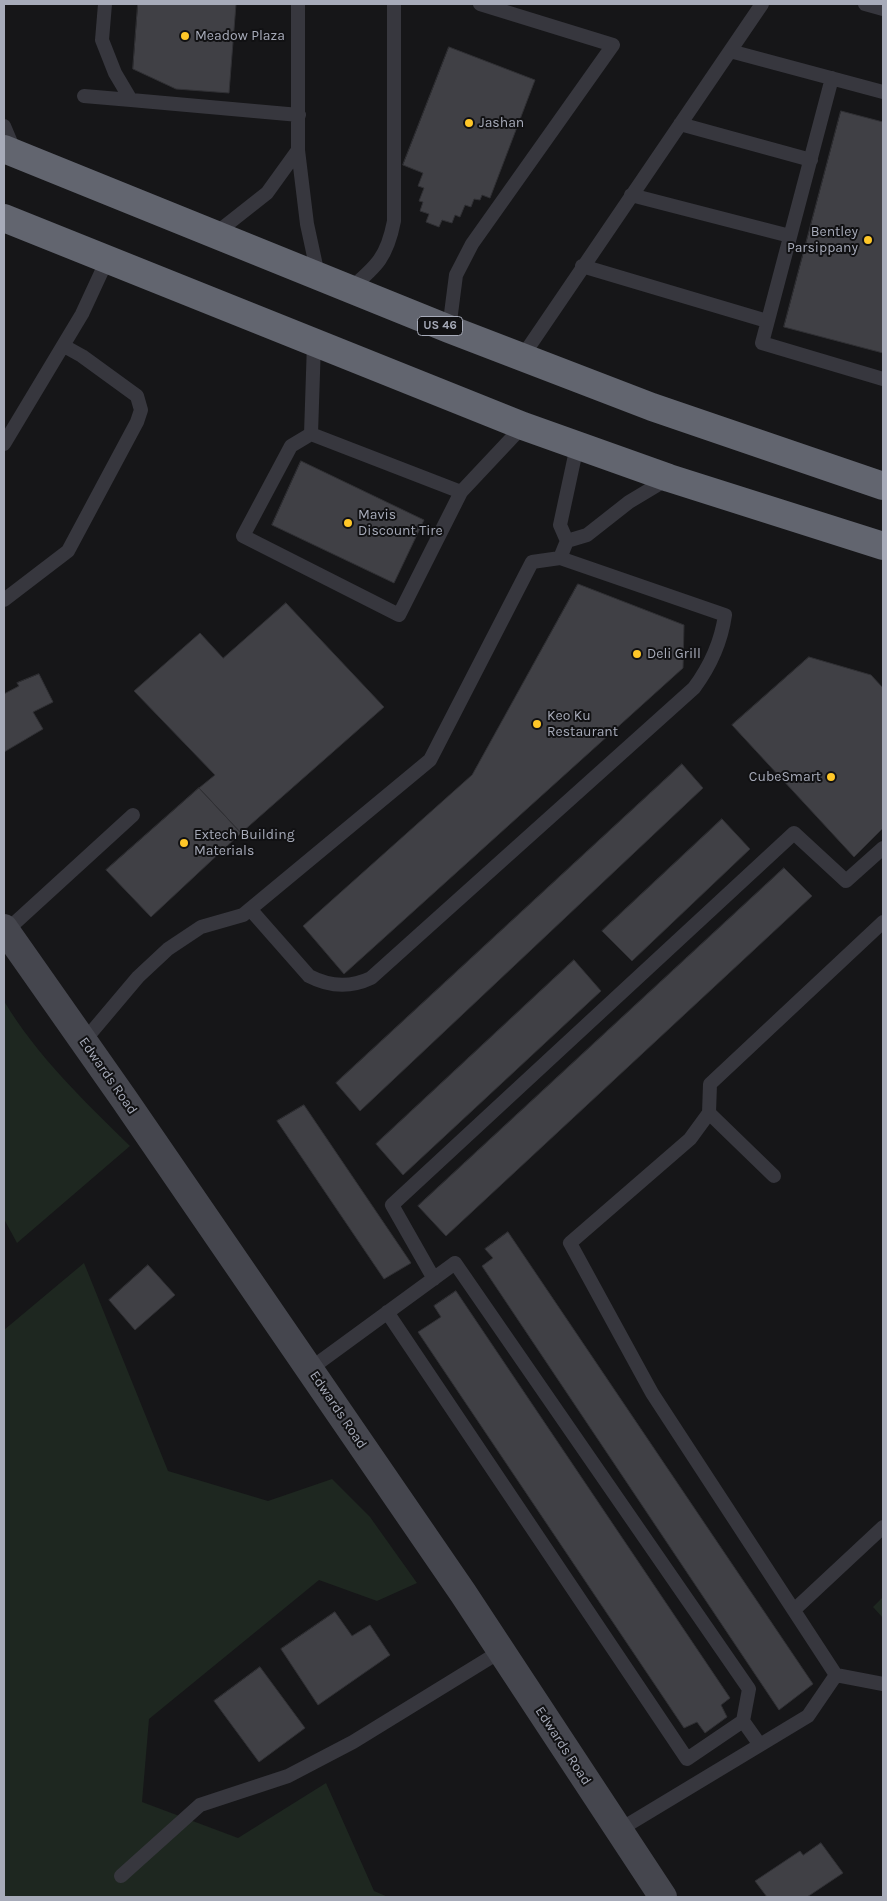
<!DOCTYPE html>
<html>
<head>
<meta charset="utf-8">
<style>
  body { margin:0 }
  #map { position:relative; width:887px; height:1901px; overflow:hidden; background:#161618; font-family:Karla,sans-serif }
  canvas { display:block }
  .frame { position:absolute; inset:0; border:5px solid #a7abb9; pointer-events:none }
</style>
</head>
<body>
<div id="map">
<canvas width="887" height="1901"></canvas>
<div class="frame"></div>
</div>
<script>
const context = document.querySelector('canvas').getContext('2d');
context.lineJoin = 'round';
function fillPath(path, color) {
  context.fillStyle = color;
  context.fill(path, 'evenodd');
}
function strokePath(path, color, width, dash) {
  context.strokeStyle = color;
  context.lineWidth = width;
  context.lineCap = dash ? 'butt' : 'round';
  context.setLineDash(dash || []);
  context.stroke(path);
}
function label(font, color, halo, rows, align = 'center') {
  context.font = font + ' Karla,sans-serif';
  context.lineWidth = 4;
  context.setLineDash([]);
  context.textBaseline = 'middle';
  context.strokeStyle = halo;
  context.fillStyle = color;
  for (const [text, x, y, turn = 0] of rows) {
    context.save();
    context.translate(x, y);
    context.rotate((+turn || 0) * Math.PI / 180);
    context.textAlign = isNaN(turn) ? turn : align;
    if (halo) context.strokeText(text, 0, 0);
    context.fillText(text, 0, 0);
    context.restore();
  }
}
fillPath(new Path2D(`
  M4,1001C37,1056 84,1101 130,1146L17,1243L4,1219Z
  M84,1263L168,1471L268,1501L332,1479L370,1517L417,1583L377,1601L319,1580L149,1719L142,1802L238,1838L326,1783L374,1891L388,1897H4V1330Z
  M883,1597V1618L873,1607Z`), '#1e2720');
const building = new Path2D(`
  M138,4H236L229,93L176,89L133,69Z
  M449,47L535,80L490,198L482,195L480,200L474,199L471,207L465,205L460,217L455,215L452,223L442,220L439,227L426,222L429,214L420,211L423,202L419,201L424,188L418,186L423,173L403,165Z
  M841,111L883,122V353L784,327Z
  M301,461L424,520L394,583L272,525Z
  M578,584L684,625L683,668L344,974L303,926L472,775Z
  M286,603L384,707L241,833L199,788L215,775L134,691L200,633L223,658Z
  M809,657L871,675L883,688V828L854,857L732,725Z
  M39,674L53,702L33,712L43,729L4,752V694L19,686L17,683Z
  M682,764L703,788L360,1111L336,1083Z
  M199,788L241,833L151,917L106,870Z
  M722,819L750,849L632,961L602,931Z
  M784,868L812,896L446,1236L418,1206Z
  M574,960L601,991L403,1175L376,1144Z
  M304,1105L411,1263L384,1279L277,1121Z
  M508,1232L813,1684L779,1710L482,1266L493,1258L485,1249Z
  M148,1265L175,1295L135,1330L109,1300Z
  M456,1291L730,1698L721,1705L727,1717L705,1733L697,1722L684,1728L418,1332L441,1317L434,1306Z
  M335,1612L352,1636L370,1625L390,1655L318,1705L281,1649Z
  M260,1667L305,1728L259,1762L214,1701Z
  M821,1843L843,1873L807,1897H767L755,1881L800,1851L803,1855Z`);
fillPath(building, '#404045');
strokePath(building, '#303034', 1);
strokePath(new Path2D(`
  M105,4L102,40L115,73L131,100L299,115
  M298,4V150L307,224L318,275
  M865,4L883,9
  M730,51L883,92
  M832,78L762,343L883,379
  M84,96L131,100
  M680,124L811,160
  M4,126L15,152
  M631,195L790,236
  M215,234L267,193L298,150
  M582,266L767,321
  M350,289C377,266 387,257 394,221V4
  M449,329L456,275L472,244L613,45L480,4
  M522,357L762,4
  M311,434L461,492L399,615L243,536L291,446Z
  M311,434L314,343
  M4,444L82,314L107,260
  M461,492L523,426
  M567,541L587,535L629,502L669,478
  M4,600L68,551L137,422L141,410L137,396L82,356L64,346
  M250,909L309,976C330,987 350,988 371,978L694,688C711,665 721,643 725,615L560,558
  M6,931L133,815
  M84,1041L138,977L168,949L201,927L243,915L430,760L532,562L560,558L567,541L560,525L577,446
  M709,1113L774,1176
  M434,1279L392,1205L794,833L846,881L883,848
  M387,1312L687,1759L743,1721
  M310,1369L455,1263L749,1689L743,1721L760,1745
  M794,1610L883,1527
  M836,1675L883,1684
  M619,1830L808,1716L836,1675L652,1393L570,1243L690,1139L709,1113L710,1084L883,922
  M121,1876L200,1805L288,1776L353,1742L501,1651`), '#37373e', 14);
strokePath(new Path2D(`
  M4,928L124,1099L463,1593L663,1897`), '#45464e', 28);
strokePath(new Path2D(`
  M4,149L449,329L652,407L883,486
  M4,218L523,426L669,478L883,546`), '#62656f', 28);
for (const [x, y, r, color] of [
  [185,36,5,"#ffc728"],
  [469,123,5,"#ffc728"],
  [868,240,5,"#ffc728"],
  [348,523,5,"#ffc728"],
  [637,654,5,"#ffc728"],
  [537,724,5,"#ffc728"],
  [831,777,5,"#ffc728"],
  [184,843,5,"#ffc728"]
]) {
  const dot = new Path2D();
  dot.arc(x, y, r, 0, 2 * Math.PI);
  context.fillStyle = color;
  context.fill(dot);
  strokePath(dot, '#111113', 2);
}
for (const [x, y, w] of [
  [440,326,45]
]) {
  const box = new Path2D();
  box.roundRect(x - w / 2, y - 9.5, w, 19, 4);
  context.fillStyle = '#111113';
  context.fill(box);
  strokePath(box, '#a7abb9', 1);
}
label('bold 12px', '#a7abb9', null, [
  ["US 46",440,326]
]);
label('14px', '#a7abb9', '#111113', [
  ["Meadow Plaza",195,36],
  ["Jashan",479,123],
  ["Bentley",858,232,"right"],
  ["Parsippany",858,248,"right"],
  ["Mavis",358,515],
  ["Discount Tire",358,531],
  ["Deli Grill",647,654],
  ["Keo Ku",547,716],
  ["Restaurant",547,732],
  ["CubeSmart",821,777,"right"],
  ["Extech Building",194,835],
  ["Materials",194,851]
], 'left');
label('14px', '#a7abb9', '#111113', [
  ["Edwards Road",108,1076,55],
  ["Edwards Road",338,1410,56],
  ["Edwards Road",563,1746,57]
]);
</script>
</body>
</html>
